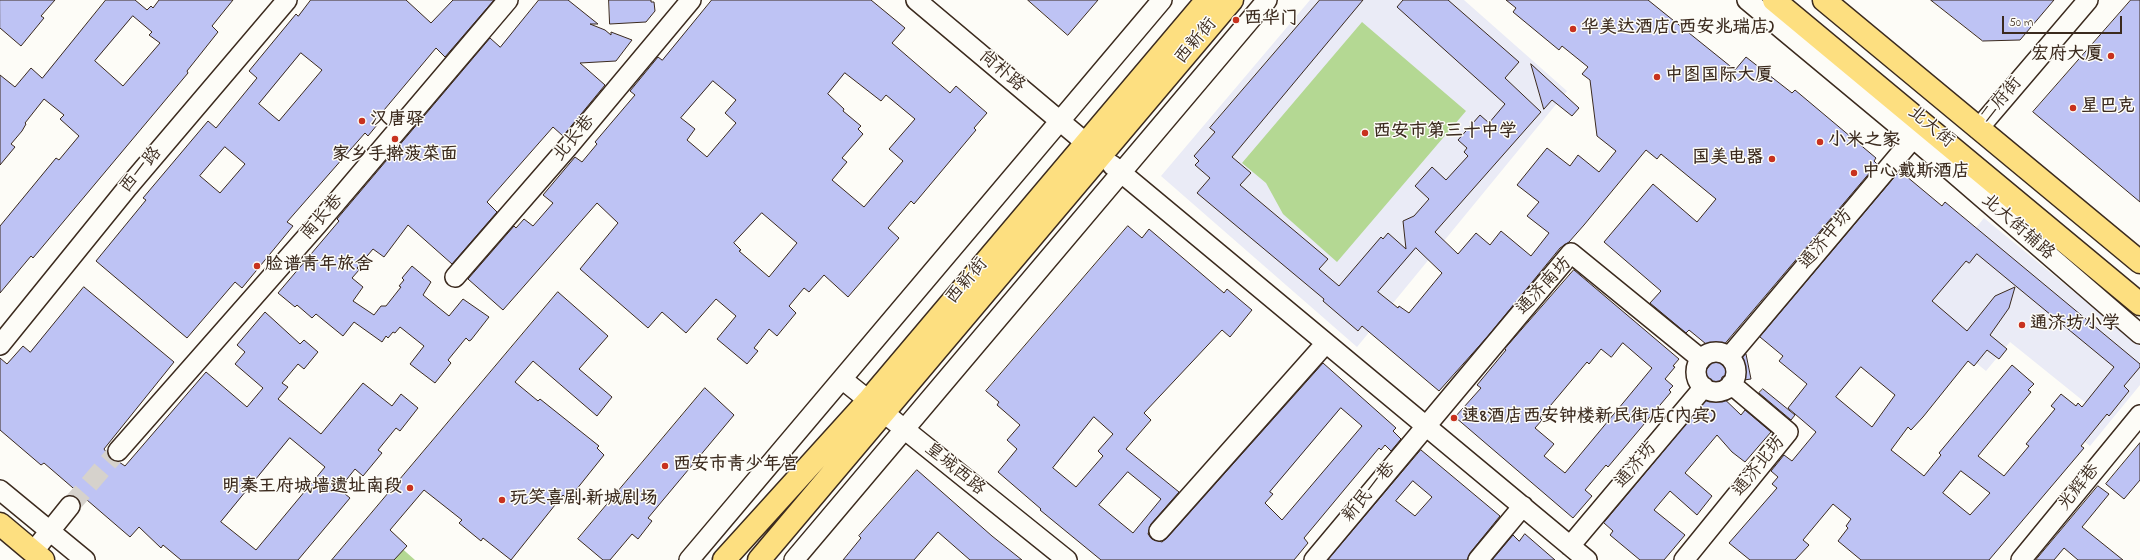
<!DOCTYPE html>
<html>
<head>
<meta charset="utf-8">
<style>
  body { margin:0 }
  #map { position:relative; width:2140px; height:560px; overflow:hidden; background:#fdfcf7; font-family:"Indie Flower",sans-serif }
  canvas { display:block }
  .scale { position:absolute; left:2002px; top:16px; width:120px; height:18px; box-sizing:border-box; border:2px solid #3b2a1e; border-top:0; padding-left:5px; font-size:12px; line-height:14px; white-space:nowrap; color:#3b2a1e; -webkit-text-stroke:3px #fdfcf7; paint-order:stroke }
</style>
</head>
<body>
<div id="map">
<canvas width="2140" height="560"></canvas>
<div class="scale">50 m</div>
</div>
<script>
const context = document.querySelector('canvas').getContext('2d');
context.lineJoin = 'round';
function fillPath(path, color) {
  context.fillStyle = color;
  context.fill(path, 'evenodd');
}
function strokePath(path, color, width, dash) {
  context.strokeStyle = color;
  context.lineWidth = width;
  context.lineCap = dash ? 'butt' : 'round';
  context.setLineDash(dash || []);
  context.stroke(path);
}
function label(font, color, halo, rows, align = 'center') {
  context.font = font + ' "Indie Flower","LXGW WenKai TC",sans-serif';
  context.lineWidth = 3;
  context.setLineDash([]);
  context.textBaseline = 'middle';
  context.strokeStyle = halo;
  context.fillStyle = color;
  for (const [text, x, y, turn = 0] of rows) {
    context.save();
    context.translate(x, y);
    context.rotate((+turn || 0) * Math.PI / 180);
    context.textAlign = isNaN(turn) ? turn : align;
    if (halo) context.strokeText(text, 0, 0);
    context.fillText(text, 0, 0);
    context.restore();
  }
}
fillPath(new Path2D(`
  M1310,0H1464L1567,91L1357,347L1161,176Z
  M1984,218L2140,346V385L2090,446L2067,428L2087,404L2010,342L1986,371L1910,309Z`), '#eaebf6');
fillPath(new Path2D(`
  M1362,22L1466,111L1337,262L1283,214L1266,183L1242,163Z
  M389,537L415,560H370Z`), '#b4d893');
const building = new Path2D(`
  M0,0H55L41,16L44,18L21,46L0,28Z
  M106,0H135L147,10L151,6L153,8L159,0H233L212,26L218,32L187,71L188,73L33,258L31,256L0,293V226L56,158L59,160L79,136L60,119L64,115L44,99L25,123L26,124L22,131L11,144L15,147L0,165V75L15,87L31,68L42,78ZM133,16L152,32L149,35L160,43L123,86L95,61Z
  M311,0H406L431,23L453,0H494L445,57L436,48L374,122L377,125L368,136L365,133L287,222L293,226L242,288L235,282L187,338L96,261L146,200L143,198L208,121L216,128L257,78L249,71L296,14L298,16ZM301,53L322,70L279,121L259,104ZM225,147L245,164L220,193L200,176Z
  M539,0H568L598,24H590L605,30L611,35V32L632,40L616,61L580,63L605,85L563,136L553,127L487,202L497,212L452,264L408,225L384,257L373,249L357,268L359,270L352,278L363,287L353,301L374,315L381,306H386L401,287L399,286L404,280L402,278L412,266L431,282L423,295L449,316L463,299L489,317L471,340L469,341L466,338L448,360L451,363L435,383L410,364L424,346L400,327L395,333L393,332L388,338L386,336L382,342L354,322L343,336L316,314L312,318L297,305L295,307L278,293L339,221L337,219L490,38L500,47Z
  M609,0H651V2H654L655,11L646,22L610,24Z
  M712,0H871L905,28L892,43L950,93L956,86L987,113L974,128L976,130L914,204L911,201L888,228L899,238L848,297L824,275L809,292L804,288L789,306L796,313L777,336L769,329L754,348L758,351L747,364L717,339L736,316L716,299L686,333L662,312L648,328L580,269L618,223L597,203L503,310L468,279L514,226L516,228L524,219L533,226L553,203L543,195L575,157L582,162L597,144L595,142L635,95L630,91L658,57L662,60ZM845,73L881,101L886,95L915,119L889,149L903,161L864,207L832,180L847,162L842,158L863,134L858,129L861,126L843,111L844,109L828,94ZM713,81L736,100L725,113L736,123L707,157L687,140L695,129L681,118ZM762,213L797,243L769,277L739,251L741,250L734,243Z
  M1028,0H1098L1068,35Z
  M1320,0H1363L1232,157L1251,173L1240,185L1328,259L1319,269L1339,286L1381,237L1383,239L1388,233L1406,249L1403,221L1414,216L1429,199L1415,186L1432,167L1446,180L1468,156L1464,152L1467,148L1458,140L1480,115L1489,123L1505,104L1397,7L1403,0H1448L1519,62L1505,78L1541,112L1435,232L1458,254L1476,233L1490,245L1501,231L1531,256L1549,233L1527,216L1539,202L1517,185L1547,148L1570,166L1578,155L1599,172L1616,151L1597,136L1590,80L1582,74L1588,67L1562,46L1559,50L1513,12L1516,8L1506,0H1648L1735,70L1746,57L1792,93L1795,90L1876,158L1874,161L1877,164L1717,353L1689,330L1686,333L1650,303L1661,291L1604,242L1653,184L1697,222L1716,199L1661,154L1657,159L1646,150L1584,225L1569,242L1560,248L1488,336L1439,391L1362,326L1358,331L1323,301L1324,299L1197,193L1210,178L1195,165L1199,161L1194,156L1215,132L1210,128ZM1416,248L1442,273L1409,313L1399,306L1398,308L1378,292Z
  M1931,0H2054L2020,40L1983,41Z
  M2131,0H2140V202L2033,112Z
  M1531,64L1579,108L1572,116L1552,100L1544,109Z
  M1900,171L1942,206L1945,202L2140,364V367L2124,386L2129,391L2109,416L2107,414L2081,446L2084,448L1989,560H1861L1838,541L1848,528L1846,526L1851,519L1833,504L1803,540L1809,545L1795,560H1750L1729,543L1777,488L1772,484L1778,477L1771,471L1784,455L1792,461L1816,432L1788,408L1807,384L1779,361L1783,356L1760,337ZM1977,254L2114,367L2082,407L2078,403L2076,406L2061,394L2051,406L2055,409L2026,444L2029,446L2004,476L1978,456L2031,392L2028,390L2034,384L2012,365L1939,453L1941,455L1924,476L1891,450L1908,427L1911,430L1923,417L1968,361L1974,366L1987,350L1999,359L2007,349L1990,335L2009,308L2015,287L1995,296L1967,331L1932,301L1966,261L1969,263ZM1861,367L1895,395L1872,427L1836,397ZM1961,471L1990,493L1970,515L1943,493Z
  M1128,226L1142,238L1149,229L1224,293L1227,289L1252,310L1230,337L1222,330L1144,413L1151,420L1126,449L1179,492L1151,524L1148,534L1152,539L1162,542L1167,538L1323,363L1396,428L1393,431L1401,439L1391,451L1385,445L1381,450L1379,448L1304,538L1308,543L1294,560H1101L1040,510L1041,509L998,472L1017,449L1007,440L1020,425L997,405L999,402L986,391ZM1341,408L1362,426L1282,520L1265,503L1273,494L1270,492ZM1094,417L1113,434L1098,451L1103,456L1076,487L1053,468ZM1128,472L1161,499L1133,533L1099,505Z
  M1574,270L1679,359L1673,366L1675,367L1665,379L1673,386L1669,390L1671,392L1608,467L1606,465L1585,490L1592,496L1573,518L1455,417L1481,388L1477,385L1506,350L1505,349ZM1623,343L1652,368L1565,473L1544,456L1554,444L1535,428L1542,420L1540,418L1587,362L1589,364L1601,349L1611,357Z
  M84,287L174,362L104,449L111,459L119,462L125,466L206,372L247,407L263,388L235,364L245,352L237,345L265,312L300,344L304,340L318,352L304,369L298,364L282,383L288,387L278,399L321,434L363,383L392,406L401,394L418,408L400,431L396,428L378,450L382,453L363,476L355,469L339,489L350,498L298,560H181L163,545L161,548L139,527L130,537L44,463L41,465L0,430V358L7,364L23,346L30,352ZM290,438L325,467L256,550L221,522Z
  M558,292L608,336L579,369L612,397L597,416L533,361L515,382L538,401L540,399L599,446L597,448L604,455L568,500L563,495L511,560L483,538L481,541L459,523L462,520L424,490L390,530L407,546L394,560H332Z
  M1746,354L1751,379L1744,380L1733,373L1728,374L1722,377L1720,385H1717L1703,374L1714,360L1718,359L1722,365L1727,368L1732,367Z
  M705,388L734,415L648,518L652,521L638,539L632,534L610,560H603L578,539Z
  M1763,389L1795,415L1791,420L1759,393Z
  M1715,390L1741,415L1745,410L1771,432L1745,462L1732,452L1717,435L1685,473L1712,496L1697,515L1670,491L1654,510L1685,535L1664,560H1640L1610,535L1613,531L1604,523Z
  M2140,443V480L2124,499L2106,484Z
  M1421,450L1500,516L1470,553L1467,560H1328ZM1413,481L1432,497L1415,516L1396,501Z
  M917,470L992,536L1022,560H970L938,532L914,560H843L861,538L859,536Z
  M2098,486L2109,494L2082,527L2123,560H2078L2064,548L2054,560H2036Z
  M1525,534L1555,560H1492L1513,535L1519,541Z`);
fillPath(building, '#bec3f4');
strokePath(building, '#3b2a1e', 1);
strokePath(new Path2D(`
  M70,506L118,451`), '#d6d2cc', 19, [19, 10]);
const minor = new Path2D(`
  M916,0L1086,143
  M1747,0L1913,138L2140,334
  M1978,129L2088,0
  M1112,165L1587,560
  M455,277L568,147L691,0
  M0,345L128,187L287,0
  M1696 372a20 20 0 1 1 40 0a20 20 0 1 1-40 0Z
  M1729,357L1921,129
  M842,379L1067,560
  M118,451L317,225L508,0
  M0,490L85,560
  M1159,531L1326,343
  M1570,546L1704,387
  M33,552L70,506
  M689,560L1162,0
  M794,560L1267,0
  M1314,560L1571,253L1701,359
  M1478,560L1523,506
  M1684,560L1788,432L1731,384
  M2021,560L2140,415`);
const major = new Path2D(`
  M1774,0L2140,304
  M1824,0L2140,262
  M0,524L43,560
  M724,560L868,401L1207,0
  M759,560L1232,0`);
strokePath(minor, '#3b2a1e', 22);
strokePath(major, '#3b2a1e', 25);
strokePath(minor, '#fdfcf7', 19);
strokePath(major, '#fddf80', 22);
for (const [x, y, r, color] of [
  [1236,20,4,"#c8321e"],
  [1573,29,4,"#c8321e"],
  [2111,56,4,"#c8321e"],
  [1657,77,4,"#c8321e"],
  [2073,108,4,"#c8321e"],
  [362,121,4,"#c8321e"],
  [1365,133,4,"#c8321e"],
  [395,139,4,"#c8321e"],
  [1820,142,4,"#c8321e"],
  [1772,159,4,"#c8321e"],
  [1854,173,4,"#c8321e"],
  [257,266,4,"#c8321e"],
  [2022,325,4,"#c8321e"],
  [1454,418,4,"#c8321e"],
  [665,466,4,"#c8321e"],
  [410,488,4,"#c8321e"],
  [502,500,4,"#c8321e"]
]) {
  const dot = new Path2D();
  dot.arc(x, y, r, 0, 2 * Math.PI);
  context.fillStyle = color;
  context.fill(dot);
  strokePath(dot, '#fdfcf7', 1.5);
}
label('bold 18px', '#3b2a1e', '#fdfcf7', [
  ["西华门",1244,20],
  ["华美达酒店(西安兆瑞店)",1581,29],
  ["宏府大厦",2103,56,"right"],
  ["中图国际大厦",1665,77],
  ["星巴克",2081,108],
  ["汉唐驿",370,121],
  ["西安市第三十中学",1373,133],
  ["小米之家",1828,142],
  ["家乡手擀菠菜面",395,156,"center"],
  ["国美电器",1764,159,"right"],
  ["中心戴斯酒店",1862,173],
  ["脸谱青年旅舍",265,266],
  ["通济坊小学",2030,325],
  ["速8酒店西安钟楼新民街店(内宾)",1462,418],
  ["西安市青少年宫",673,466],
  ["明秦王府城墙遗址南段",402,488,"right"],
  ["玩笑喜剧·新城剧场",510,500]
], 'left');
label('18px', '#3b2a1e', '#fdfcf7', [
  ["西新街",1197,42,-50],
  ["尚朴路",1001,72,40],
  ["二府街",2002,101,-50],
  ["北大街",1930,128,40],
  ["北长巷",575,139,-50],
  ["西一路",142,171,-50],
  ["南长巷",323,218,-49],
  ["北大街辅路",2017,228,41],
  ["通济中坊",1827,240,-50],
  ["西新街",968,282,-50],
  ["通济南坊",1545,287,-47],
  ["通济坊",1637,466,-50],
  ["通济北坊",1760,467,-51],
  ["皇城西路",954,470,39],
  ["光辉巷",2080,488,-51],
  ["新民一巷",1370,493,-50]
]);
</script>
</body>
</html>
